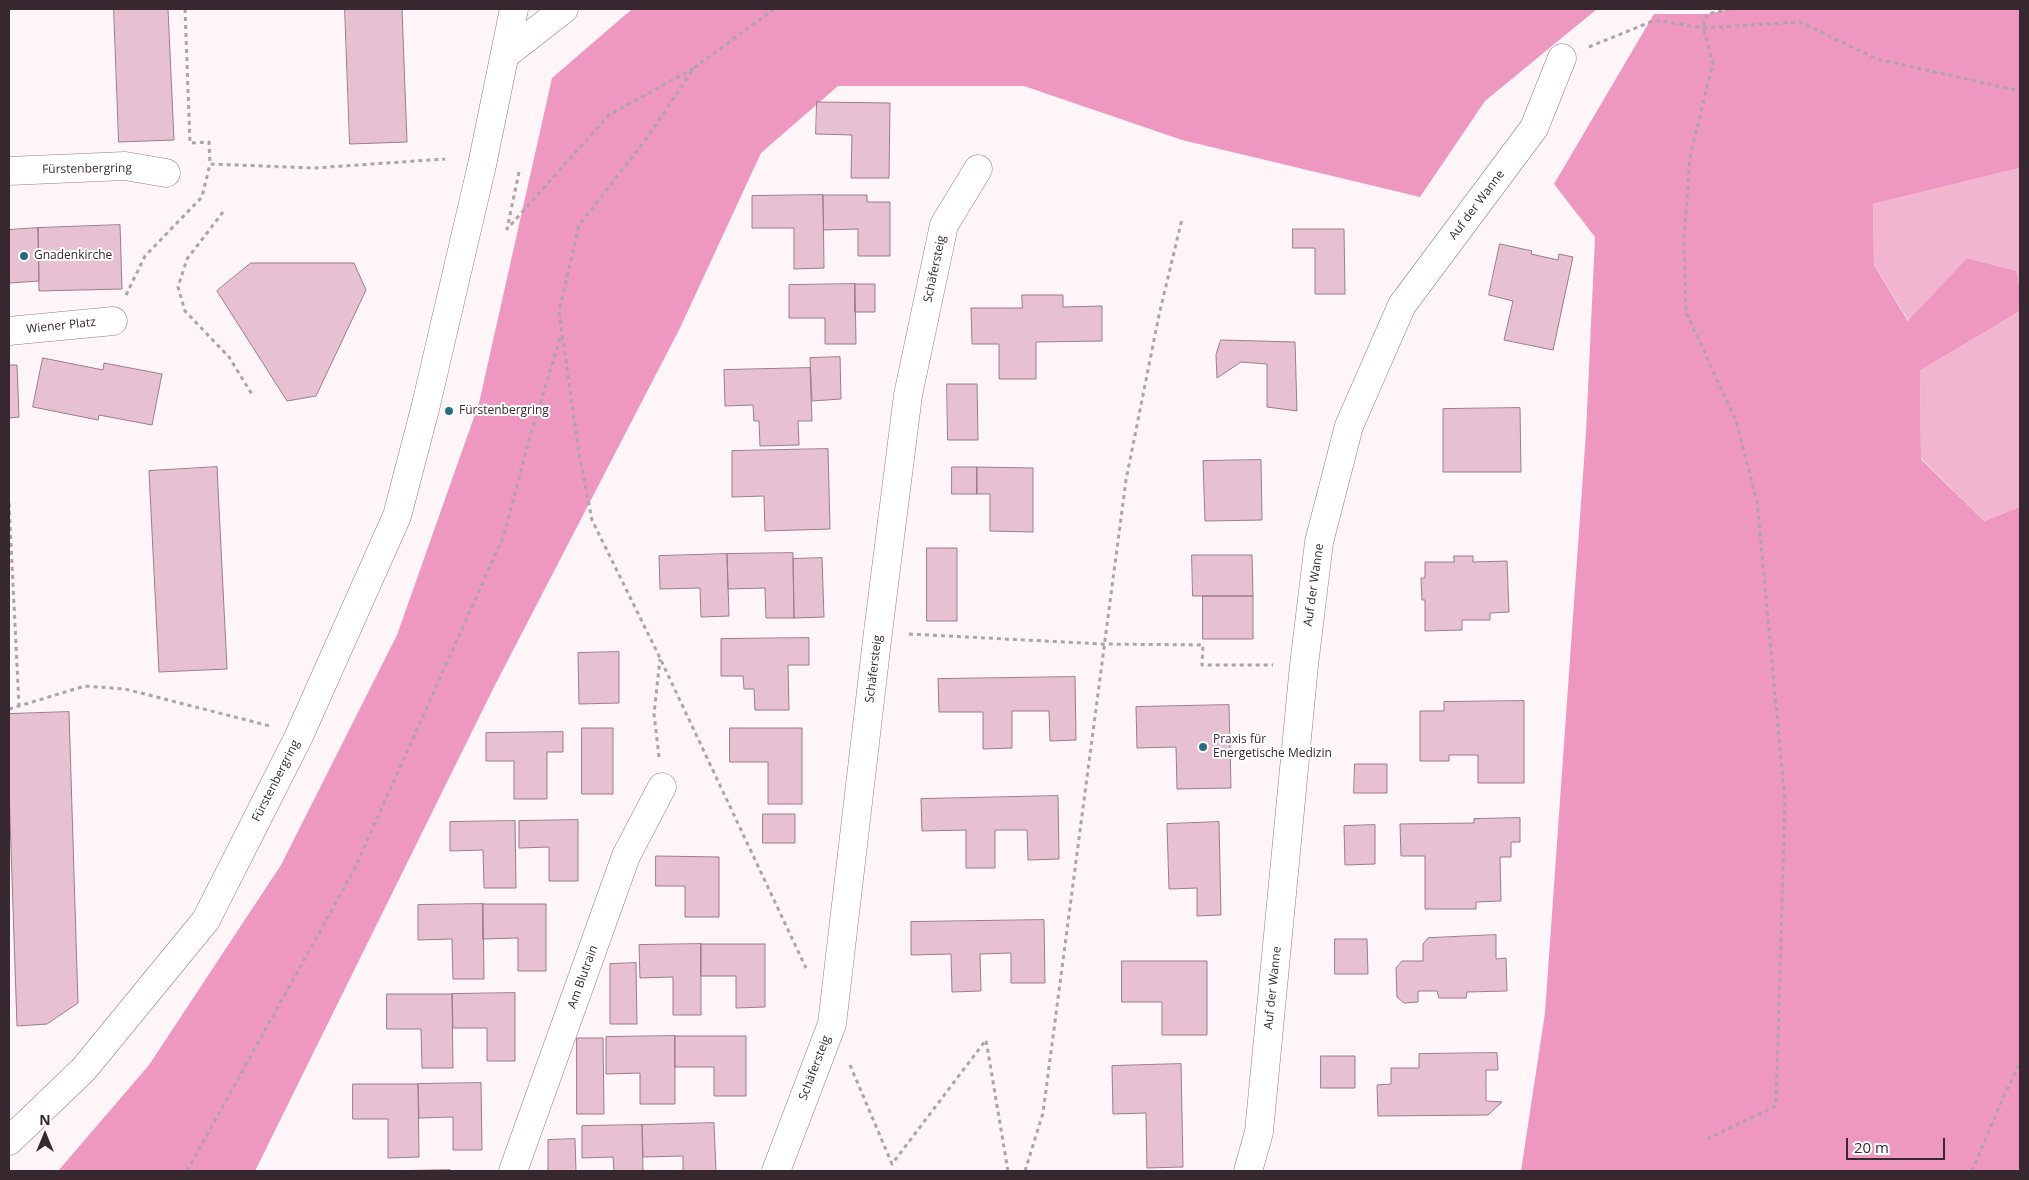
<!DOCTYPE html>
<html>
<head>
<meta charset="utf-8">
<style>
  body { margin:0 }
  #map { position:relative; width:2029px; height:1180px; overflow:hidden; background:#fdf5f8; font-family:"Open Sans",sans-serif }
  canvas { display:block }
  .frame { position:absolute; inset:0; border:10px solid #36282e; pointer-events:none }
  .north { position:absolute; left:20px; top:1110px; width:50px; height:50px; -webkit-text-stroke:4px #fff; paint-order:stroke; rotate:0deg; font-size:14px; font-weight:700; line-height:20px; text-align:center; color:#36282e }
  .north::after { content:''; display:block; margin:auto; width:18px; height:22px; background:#36282e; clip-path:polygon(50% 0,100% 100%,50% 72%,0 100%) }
  .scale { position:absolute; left:1846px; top:1138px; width:99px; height:22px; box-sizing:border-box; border:2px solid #36282e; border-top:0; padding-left:6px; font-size:15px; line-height:18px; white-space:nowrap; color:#36282e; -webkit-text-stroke:4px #fff; paint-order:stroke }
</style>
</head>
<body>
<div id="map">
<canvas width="2029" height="1180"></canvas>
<div class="frame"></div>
<div class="north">N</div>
<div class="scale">20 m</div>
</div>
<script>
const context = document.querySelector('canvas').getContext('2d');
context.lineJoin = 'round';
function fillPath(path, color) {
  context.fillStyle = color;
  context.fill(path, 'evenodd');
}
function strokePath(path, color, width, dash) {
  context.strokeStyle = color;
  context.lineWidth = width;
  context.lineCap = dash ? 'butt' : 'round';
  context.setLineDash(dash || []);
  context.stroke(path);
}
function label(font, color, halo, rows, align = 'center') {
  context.font = font + ' "Open Sans",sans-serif';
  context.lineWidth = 4;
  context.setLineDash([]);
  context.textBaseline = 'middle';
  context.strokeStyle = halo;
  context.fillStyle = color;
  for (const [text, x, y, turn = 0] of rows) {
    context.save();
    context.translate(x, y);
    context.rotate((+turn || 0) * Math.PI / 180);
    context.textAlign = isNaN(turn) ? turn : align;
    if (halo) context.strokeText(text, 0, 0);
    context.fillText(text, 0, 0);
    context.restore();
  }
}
fillPath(new Path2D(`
  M2020,168V290L2017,271L1967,258L1909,321L1874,265L1873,204Z
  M2020,311V507L1984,521L1921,458L1920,369Z`), '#f2b5d0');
fillPath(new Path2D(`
  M632,9H1597L1485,101L1420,197L1182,140L1024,86H838L761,153L680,328L493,689L255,1171H58L149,1065L281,865L397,635L479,403L552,78Z
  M1732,9H2020V168L1873,204L1874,265L1908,321L1967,258L2017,271L2020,290V311L1920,370L1921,459L1984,521L2020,507V1171H1521L1545,1013L1586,432L1595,237L1554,184L1654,14H1707Z`), '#ee98c1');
const building = new Path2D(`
  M114,9H168L174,140L119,142Z
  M345,9H402L407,142L350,144Z
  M817,102L890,103L889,178H851L852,135L816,134Z
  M823,195H867V202H890V256H858V229L824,230Z
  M823,195L824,268L794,269V228H752V196Z
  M120,225L122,289L39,291L38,228Z
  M38,228L39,281L9,283V230Z
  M1293,229H1344L1345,294H1315V248H1293Z
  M1500,244L1532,251L1531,254L1558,260L1559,254L1573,257L1553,350L1504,340L1513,301L1489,295Z
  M251,263H354L366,290L316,396L287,401L217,291Z
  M855,284L856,344H825V318H789V285Z
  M855,284H875V312H855Z
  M1022,295H1063V307L1102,306V341L1036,342V379H999V344H972L971,308H1022Z
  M1221,340L1295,342L1297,411L1267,407V364L1241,362L1217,378L1216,355Z
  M840,357L841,399L812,401L810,358Z
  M43,358L103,370L104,363L162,374L152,425L99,415L98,420L33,407Z
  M9,365H17L19,417L9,418Z
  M810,368L812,421H798L799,445L760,446L759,421H754L753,405L725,406L724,370Z
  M947,384H977L978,440H948Z
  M1520,408L1521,472H1443V409Z
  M828,449L830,529L765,531L764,496L732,497V451Z
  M1261,460L1262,520L1205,521L1203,461Z
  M217,467L227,669L159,672L149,471Z
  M952,467H977V494H952Z
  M977,467L1033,468V532L990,531V494H977Z
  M927,548H957V621H927Z
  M793,553L794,618H766L765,588L728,589L727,554Z
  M727,554L729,616L701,617L700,588L660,589L659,556Z
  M1192,555H1252L1253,596H1193Z
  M1454,556H1473V562L1507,561L1509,612L1490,613V620H1462V630L1425,631V600H1422L1421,578H1425V562H1454Z
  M822,558L824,617L794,618L793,559Z
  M1203,596H1253V639H1203Z
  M809,638V665H788L789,710H755L754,689H744L743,676H721V639Z
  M619,652V703L579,704L578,653Z
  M1075,677L1076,740L1050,741L1049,711H1012V748L983,749V712H939L938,679Z
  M1524,701V783H1478V755H1449V761H1420V711H1444V702Z
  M1229,705L1231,788L1177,789L1176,747L1137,748L1136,707Z
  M69,712L78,1003L47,1024L17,1026L9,789V714Z
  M582,728H613V794H582Z
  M730,728H802V804H768V762H730Z
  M563,732V752H547V799H514V761H486V733Z
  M1355,764H1387V793H1354Z
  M1058,796L1059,859L1028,860L1027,830H995V868H966V830L922,831L921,799Z
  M763,814H795V843H763Z
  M1520,818V842H1511V857H1500L1501,901L1476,902V909H1425V856H1401L1400,824L1474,823V819Z
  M578,820V881H549V847L519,848V821Z
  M515,821L516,888H484L483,850L450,851V822Z
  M1219,822L1221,915L1197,916V888L1169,889L1167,824Z
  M1375,825V864L1345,865L1344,826Z
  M656,856L719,857V917H685V886H656Z
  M483,904H546V971H518V938L483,939Z
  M483,904L484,979H453L452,939L418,940V905Z
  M1044,920L1045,983H1011V953L980,954L981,991L952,992L951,954L911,955V922Z
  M1496,935V959L1506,958L1507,991L1467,992L1466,998H1439L1437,991H1418V1002L1404,1003L1397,997L1396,968L1402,961H1423V944L1428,938Z
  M1335,939H1367L1368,974H1335Z
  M701,944V1015H673V977L640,978L639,945Z
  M701,944H765V1007L736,1008V976H701Z
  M1122,961H1207V1035H1162V1002H1122Z
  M636,963L637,1024H610V964Z
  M515,993V1061H487V1028H453L452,994Z
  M387,994H452L453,1068H422L421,1029H387Z
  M675,1036H746V1096H714V1067H675Z
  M675,1036V1104H640V1073L606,1074V1037Z
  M577,1038H603L604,1114H577Z
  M1497,1053L1498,1070H1486V1101L1502,1102L1488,1115L1378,1116L1377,1085L1391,1084V1068H1419V1054Z
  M1321,1056H1355V1088H1321Z
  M1181,1064L1183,1167L1147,1168L1146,1113L1113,1114L1112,1066Z
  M481,1083L482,1150H453V1117L419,1118L418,1084Z
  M353,1084H418L419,1157L388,1158V1119H353Z
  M714,1123L716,1171H683V1156L643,1157L642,1125Z
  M642,1125L643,1171H614L613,1157L582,1158V1126Z
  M575,1139L576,1171H548V1140Z
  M450,1170V1171H387Z`);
fillPath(building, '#e7c1d1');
strokePath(building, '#9e7b8b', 1);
const minor = new Path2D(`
  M9,171L125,166L166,173
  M9,331L113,321
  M513,1171L626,856L662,787
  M776,1171L832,1024L878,632L908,395L944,225L978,169
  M1248,1171L1259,1132L1304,665L1319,542L1349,426L1402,305L1534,128L1562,58`);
const tertiary = new Path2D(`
  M9,1141L84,1069L206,920L299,736L397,516L425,409L482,165L514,9`);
const secondary = new Path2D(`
  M505,55L564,9`);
strokePath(minor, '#9a7887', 29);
strokePath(tertiary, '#9a7887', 29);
strokePath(secondary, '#9a7887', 29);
strokePath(new Path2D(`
  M185,9L190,143L209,142L210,164
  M1589,47L1655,20L1703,28L1800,22L1877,59L2020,91
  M694,68L774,9
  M519,172L507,229L609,115L694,68L644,142L579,225L559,311L579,453L592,520L660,658L806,968
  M223,212L187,259L178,287L185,311L229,357L253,396
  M126,295L145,256L202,197L210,164L314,168L445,159
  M9,503L19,706
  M909,634L1103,644L1203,645L1202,665H1273
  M9,709L85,686L125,689L270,726
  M659,757L654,714L660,659
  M850,1065L892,1164L986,1040L1008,1171
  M1707,1139L1776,1106L1785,802L1757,501L1736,421L1686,312L1684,239L1690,157L1713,63L1703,28L1707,14L1732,9
  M187,1171L355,868L504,535L529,440L561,335
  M1025,1171L1043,1113L1126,480L1159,315L1182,219
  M1972,1171L2003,1098L2020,1063`), '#aea3a7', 3, [4, 4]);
strokePath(minor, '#fff', 28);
strokePath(tertiary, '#fff', 28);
strokePath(secondary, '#fff', 28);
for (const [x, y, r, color] of [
  [24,256,5,"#2b6d7f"],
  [449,411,5,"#2b6d7f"],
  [1203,747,5,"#2b6d7f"]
]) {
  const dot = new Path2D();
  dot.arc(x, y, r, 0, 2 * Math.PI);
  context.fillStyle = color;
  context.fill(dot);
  strokePath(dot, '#fff', 2);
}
label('12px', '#36282e', '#fff', [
  ["Fürstenbergring",87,169,-1],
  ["Auf der Wanne",1477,205,-53],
  ["Schäfersteig",935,269,-78],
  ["Wiener Platz",61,326,-6],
  ["Auf der Wanne",1314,585,-82],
  ["Schäfersteig",874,669,-83],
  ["Fürstenbergring",276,781,-63],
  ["Am Blutrain",583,977,-70],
  ["Auf der Wanne",1273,988,-84],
  ["Schäfersteig",815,1068,-69]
]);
label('12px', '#36282e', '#fff', [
  ["Gnadenkirche",34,256],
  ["Fürstenbergring",459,411],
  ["Praxis für",1213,740],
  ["Energetische Medizin",1213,754]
], 'left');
</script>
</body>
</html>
